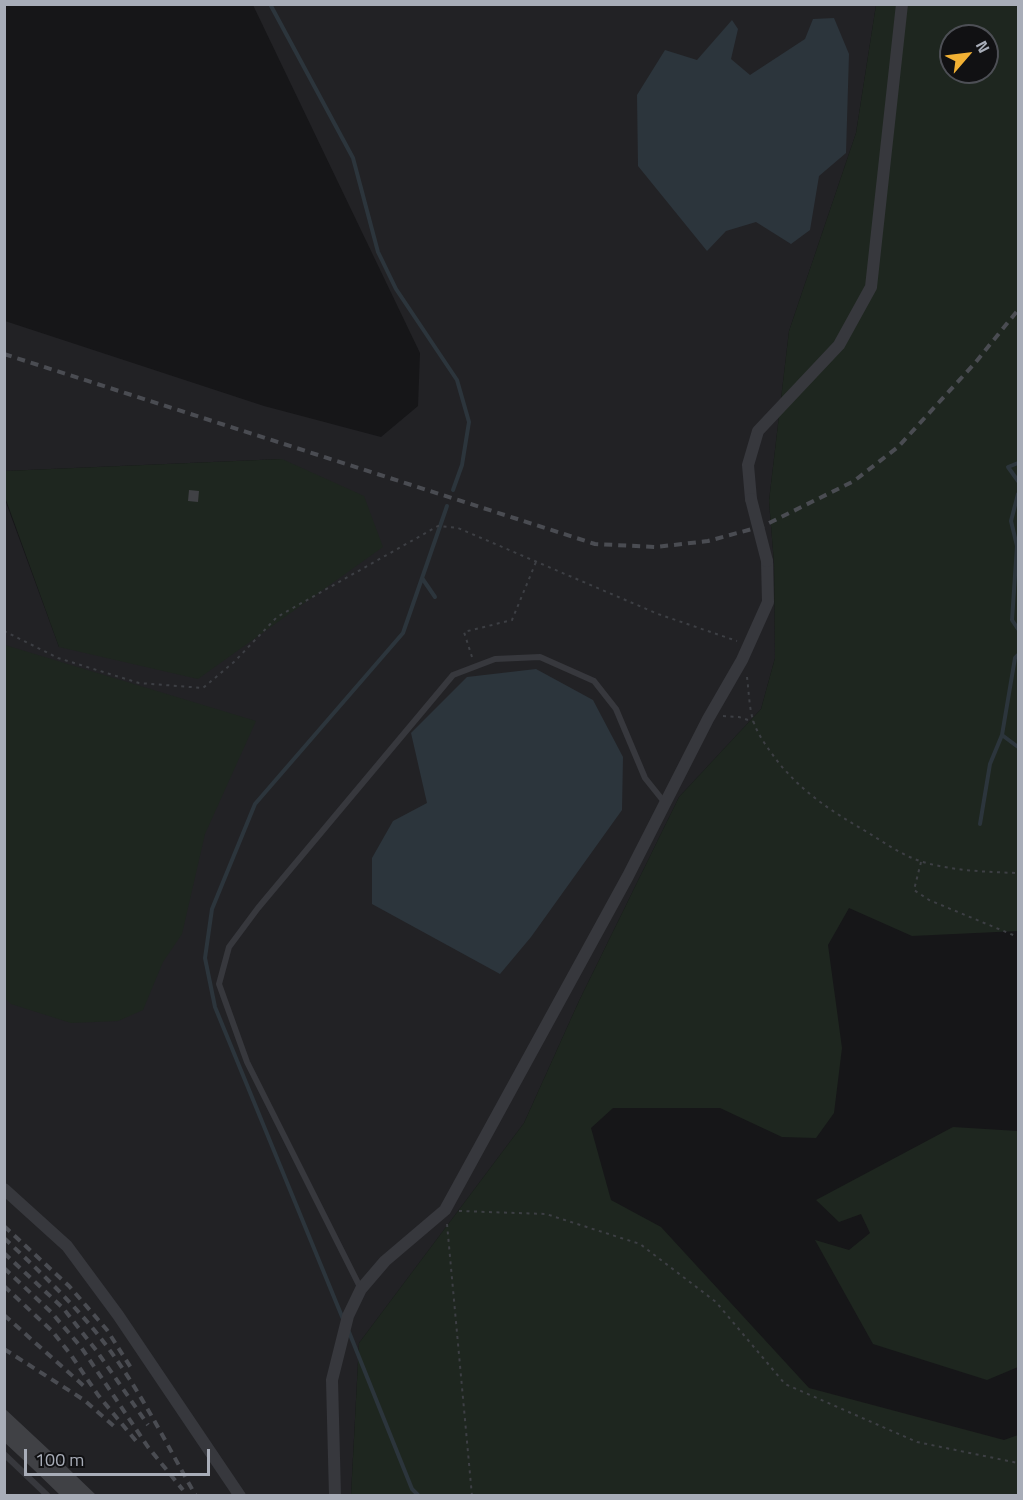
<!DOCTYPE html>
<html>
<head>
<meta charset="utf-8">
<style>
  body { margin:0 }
  #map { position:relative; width:1023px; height:1500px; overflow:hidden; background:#161618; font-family:"Titillium Web",sans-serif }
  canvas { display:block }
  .frame { position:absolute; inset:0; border:6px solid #a8adb8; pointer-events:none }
  .north { position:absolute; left:939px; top:24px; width:60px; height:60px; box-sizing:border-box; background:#111113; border:2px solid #4d4f55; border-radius:50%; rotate:62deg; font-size:16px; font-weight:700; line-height:24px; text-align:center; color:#a8adb8 }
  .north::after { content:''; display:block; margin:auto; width:21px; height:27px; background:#f2b134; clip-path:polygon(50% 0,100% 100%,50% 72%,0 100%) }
  .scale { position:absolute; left:24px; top:1449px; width:186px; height:27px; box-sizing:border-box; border:3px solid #a8adb8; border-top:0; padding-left:8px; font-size:18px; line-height:21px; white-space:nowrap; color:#a8adb8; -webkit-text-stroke:4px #111113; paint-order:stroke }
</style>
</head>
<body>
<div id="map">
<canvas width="1023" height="1500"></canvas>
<div class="frame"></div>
<div class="north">N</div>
<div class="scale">100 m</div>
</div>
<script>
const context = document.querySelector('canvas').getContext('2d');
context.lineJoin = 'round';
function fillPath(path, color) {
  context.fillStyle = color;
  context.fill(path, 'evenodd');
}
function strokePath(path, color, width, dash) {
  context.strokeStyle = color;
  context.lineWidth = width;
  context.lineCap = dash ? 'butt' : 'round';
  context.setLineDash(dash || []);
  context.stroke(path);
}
fillPath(new Path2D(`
  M253,5H876L856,133L789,331L769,501L774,563L775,658L761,709L679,797L579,1001L524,1123L359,1343L351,1495H5L4,497L59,647L282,459L5,471V321L264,406L381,437L418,406L420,353Z`), '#222225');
fillPath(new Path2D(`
  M876,5H1018V931L912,936L849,908L828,945L842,1048L834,1113L816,1138L782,1137L720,1108H613L591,1128L611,1200L661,1227L809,1388L1004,1440L1018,1435V1495L351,1496L359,1343L524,1123L579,1001L679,797L761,709L775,658L774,563L769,501L789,331L856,133ZM951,36H987V72H951Z
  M282,459L364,496L383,547L198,679L59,647L5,497V471Z
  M5,645L256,721L205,834L182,934L163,962L143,1010L118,1021L71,1023L11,1004L5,998Z
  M953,1127L1018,1131V1367L987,1380L873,1344L815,1240L849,1250L870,1233L861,1214L839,1222L816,1200Z`), '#1e261f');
fillPath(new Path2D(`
  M834,18L849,54L846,153L819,176L810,230L791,244L756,222L726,231L707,251L638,166L637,95L665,50L697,60L732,20L738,29L731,59L750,75L805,39L813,19Z
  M536,669L593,700L623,757L622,810L531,937L500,974L372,904V858L393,821L427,803L411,733L467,677Z`), '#2c353c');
strokePath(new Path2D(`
  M270,4L353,158L378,252L396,289L457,380L469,422L462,465L453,490
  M1018,463L1008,467L1018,481
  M1018,494L1011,521L1017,546L1012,620L1018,629
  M422,578L435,597
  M1018,655L1015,658L1002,735L1018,747
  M980,824L990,764L1002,735
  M343,1319L215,1007L205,958L212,909L255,804L403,633L447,506
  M349,1332L412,1489L419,1496`), '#2c353c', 4);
fillPath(new Path2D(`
  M189,490L199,491L198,502L188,501Z
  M4,1408L49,1450L97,1496H61L32,1468L4,1442Z`), '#404145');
strokePath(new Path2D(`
  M4,631L58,658L139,683L203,688L235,661L277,617L438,526L458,528L658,614L737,641
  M472,657L464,632L512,620L536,562
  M747,677C749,692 749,709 754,723C758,735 767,747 775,758C800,791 831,811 867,832C885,843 903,856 923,862C954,871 987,872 1018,873
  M723,716L739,717L754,722
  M921,862L914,890L929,900L1018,937
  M459,1211L546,1214L640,1244L716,1302L785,1384L917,1442L1018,1463
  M447,1224L472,1496`), '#3d3f44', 2, [3, 4.5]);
strokePath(new Path2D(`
  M361,1289L247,1062L219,984L229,947L258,908L453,675L495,659L540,657L594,681L616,709L645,778L665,803
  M4,1454L48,1496`), '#37383d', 6);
strokePath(new Path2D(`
  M751,499L748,465L758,431L839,345L871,287L902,4
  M4,1189L67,1246L118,1315L240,1496
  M335,1496L332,1380L348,1316L361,1289L385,1261L445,1210L628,876L708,719L742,660L768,602L767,561`), '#37383d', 12);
strokePath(new Path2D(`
  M4,354L595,544L656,547L708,541L763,526L854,481L898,447L975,363L1018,310
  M4,1226L69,1286L107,1330L133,1371
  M4,1238C36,1268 67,1297 95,1331C136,1381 164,1440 196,1496
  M4,1253L63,1308L96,1350L148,1425
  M4,1268L51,1312L81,1347L148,1447L183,1490
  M4,1286L52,1331L71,1355L98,1395L136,1441
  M4,1315L85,1387
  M4,1349L84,1400L116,1428`), '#4a4c52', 4, [8, 6]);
strokePath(new Path2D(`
  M751,499L767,561`), '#37383d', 12);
</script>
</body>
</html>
